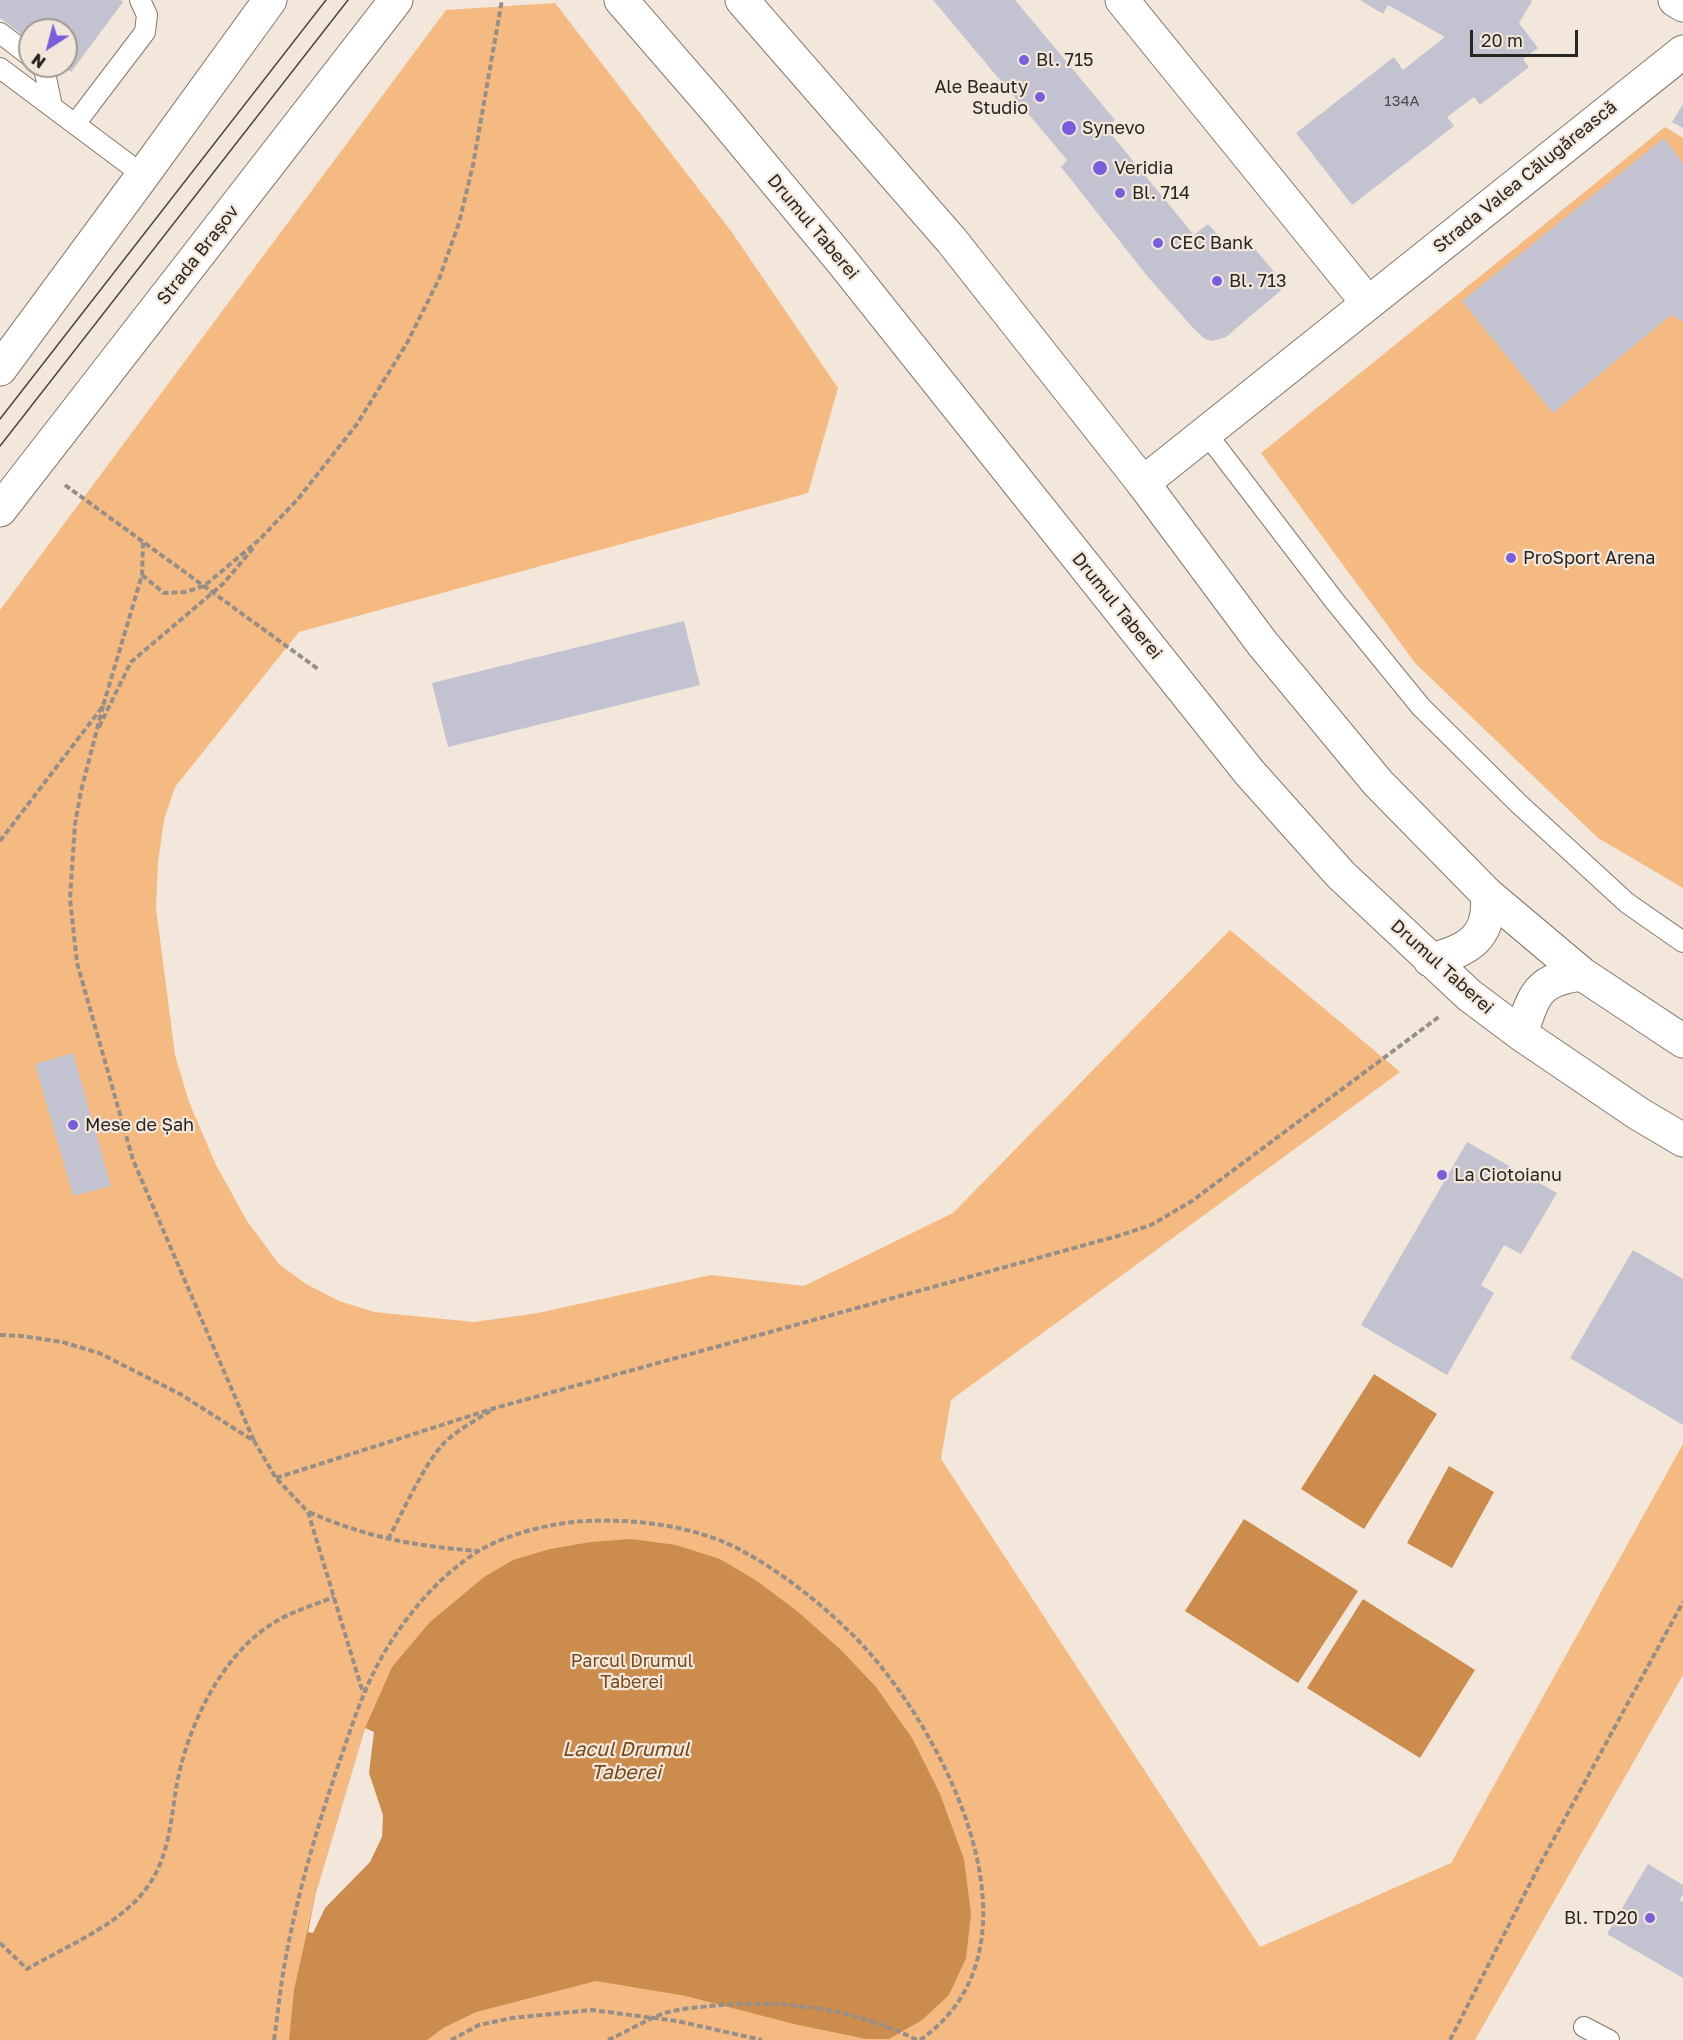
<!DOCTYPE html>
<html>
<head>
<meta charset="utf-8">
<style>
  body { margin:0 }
  #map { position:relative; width:1683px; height:2040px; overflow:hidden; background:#f3e7dc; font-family:"Golos Text",sans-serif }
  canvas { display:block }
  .north { position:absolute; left:18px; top:18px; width:60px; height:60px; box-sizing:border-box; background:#f3e7dc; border:2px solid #a29991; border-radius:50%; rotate:216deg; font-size:16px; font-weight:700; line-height:24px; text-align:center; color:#292521 }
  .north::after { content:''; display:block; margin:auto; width:21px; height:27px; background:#785ed8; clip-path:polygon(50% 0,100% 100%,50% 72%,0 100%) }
  .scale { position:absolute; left:1470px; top:30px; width:108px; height:27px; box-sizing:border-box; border:3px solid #292521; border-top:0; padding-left:8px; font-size:18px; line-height:21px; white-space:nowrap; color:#292521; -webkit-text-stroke:4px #f3e7dc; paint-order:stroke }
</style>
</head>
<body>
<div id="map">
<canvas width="1683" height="2040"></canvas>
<div class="north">N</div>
<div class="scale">20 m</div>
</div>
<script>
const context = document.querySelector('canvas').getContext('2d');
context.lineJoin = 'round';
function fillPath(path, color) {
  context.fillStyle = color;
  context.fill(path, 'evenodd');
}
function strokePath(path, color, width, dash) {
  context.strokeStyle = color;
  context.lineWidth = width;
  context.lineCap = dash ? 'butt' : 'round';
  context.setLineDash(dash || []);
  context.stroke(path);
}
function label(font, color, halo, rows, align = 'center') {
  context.font = font + ' "Golos Text",sans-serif';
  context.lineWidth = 4.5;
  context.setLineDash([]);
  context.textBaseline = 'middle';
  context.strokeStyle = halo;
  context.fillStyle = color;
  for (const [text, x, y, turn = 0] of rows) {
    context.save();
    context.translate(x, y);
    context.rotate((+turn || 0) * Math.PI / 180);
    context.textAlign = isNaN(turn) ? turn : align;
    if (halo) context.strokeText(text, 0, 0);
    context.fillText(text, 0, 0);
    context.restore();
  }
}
fillPath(new Path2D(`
  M555,3L731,231L838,388L808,493L299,632L175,787L164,820L158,863L156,908L175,1055L189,1102L216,1165L247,1221L279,1264L306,1284L339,1301L374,1312L474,1322L538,1313L711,1275L804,1286L953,1213L1230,930L1400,1072L951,1400L941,1459L1260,1947L1451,1863L1683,1444V1675L1475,2040H0V610L446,10Z
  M1665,127L1683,138V888L1598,838L1415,663L1261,453Z`), '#f5b982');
fillPath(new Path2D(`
  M1374,1374L1437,1414L1364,1529L1301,1489Z
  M1449,1466L1494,1492L1452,1568L1407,1543Z
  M1244,1519L1358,1591L1298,1683L1185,1611Z
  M631,1539L676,1545L720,1559L757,1581L797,1611L841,1650L876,1687L912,1738L940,1794L964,1859L971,1914L966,1958L949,1995L922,2020L889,2039H866L794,2024L686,1996L596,1981L476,2012L443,2028L427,2040H289L294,1990L315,1896L365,1728L392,1667L430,1622L484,1577L513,1560L550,1549L591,1542Z
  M1363,1599L1475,1670L1420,1758L1307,1688Z`), '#cc8c4d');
fillPath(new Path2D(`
  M365,1728L374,1732L369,1773L383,1815L382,1837L370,1862L325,1908L313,1933L308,1932L315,1896Z`), '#f3e7dc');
fillPath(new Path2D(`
  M0,0H121L123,2L71,72L64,66H66V30H30V41L0,18Z
  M933,0H1015L1115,120L1106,128L1194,235L1208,224L1232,251L1246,238L1286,286L1226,337L1213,341L1205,339L1194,329L1148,277L1061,167L1067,160Z
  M1360,0H1529L1532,1L1519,23L1538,48L1523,59L1529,67L1480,105L1474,97L1447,117L1454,126L1352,205L1296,133L1394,57L1403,70L1445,37L1388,5L1383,14Z
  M1683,104V128L1672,122Z
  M1664,138L1683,163V322L1671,315L1553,413L1462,301Z
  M684,621L700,685L448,747L432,683Z
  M73,1053L111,1186L73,1196L35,1064Z
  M1467,1142L1557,1193L1521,1254L1504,1245L1481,1285L1494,1293L1447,1375L1361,1325Z
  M1633,1250L1683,1279V1425L1570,1358Z
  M1648,1864L1683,1885V1894L1680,1900L1683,1902V1978L1607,1934Z`), '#c3c2d0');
const service = new Path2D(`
  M0,33L30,56
  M42,66L45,73L52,106
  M0,68L143,175
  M75,124L145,32L147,15L140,0
  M1206,433L1333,599L1421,707L1519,804L1627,903L1683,942
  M1584,2027L1609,2040`);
const minor = new Path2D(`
  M1122,0L1368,303
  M1675,0L1683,5
  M1143,483L1683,52`);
const secondary = new Path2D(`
  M621,0L718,112L841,260L1249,772L1341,875L1469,995L1521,1034L1639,1114L1683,1140
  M742,0L952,241L1143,483L1262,643L1378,783L1487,894L1582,974L1683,1041
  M0,369L143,175L270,0
  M0,510L396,0
  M1430,960C1468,951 1492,937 1487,894
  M1521,1034C1534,995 1537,979 1582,974`);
strokePath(service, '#84796f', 22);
strokePath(minor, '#84796f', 35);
strokePath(secondary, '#84796f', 35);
strokePath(new Path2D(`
  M65,485L318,669
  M142,575L164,593L185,592L204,586L259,540L298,499L357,424L407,343L439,279L459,223L473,165L502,0
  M103,706L81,791L75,824L70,899L77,963L133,1160L254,1441
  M99,727L131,662L224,583L254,547
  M0,841L103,706L142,575L143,542
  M0,1335L22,1336L62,1342L99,1353L180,1394L254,1441L276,1478L308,1512L363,1693
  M276,1478L495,1408L1121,1235L1151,1225L1192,1201L1440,1016
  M309,1512C368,1538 415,1546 478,1551
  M388,1539C403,1512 424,1464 444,1443C457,1430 475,1421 490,1411
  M0,1943L27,1969C63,1948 114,1927 141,1895C168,1864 170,1827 176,1789C186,1729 221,1654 275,1622C293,1611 314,1605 334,1597
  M274,2040C278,2014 280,1988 285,1962C297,1895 317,1827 339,1763C353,1722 366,1681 389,1645C410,1611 442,1574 477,1552C506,1534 551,1523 585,1521C630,1519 677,1524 719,1540C769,1560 831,1610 867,1650C949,1742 1052,1948 920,2040
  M451,2040L479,2025L512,2018L592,2010L677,2021L762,2040
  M1450,2040L1539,1866L1683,1602`), '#978f87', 4, [6, 3]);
strokePath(service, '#fff', 20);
strokePath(minor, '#fff', 33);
strokePath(secondary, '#fff', 33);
strokePath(new Path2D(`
  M0,419L326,0
  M0,446L348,0`), '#4b4640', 1.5);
strokePath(new Path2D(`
  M608,2040C626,2032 644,2021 662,2014C680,2008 702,2007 721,2005C789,2000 855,2009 917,2040`), '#978f87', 4, [6, 3]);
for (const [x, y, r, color] of [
  [1024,60,6,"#785ed8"],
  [1040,97,6,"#785ed8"],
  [1069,128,8,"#785ed8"],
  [1100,168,8,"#785ed8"],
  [1120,193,6,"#785ed8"],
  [1158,243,6,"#785ed8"],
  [1217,281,6,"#785ed8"],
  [1511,558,6,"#785ed8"],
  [73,1125,6,"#785ed8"],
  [1442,1175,6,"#785ed8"],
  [1650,1918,6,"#785ed8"]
]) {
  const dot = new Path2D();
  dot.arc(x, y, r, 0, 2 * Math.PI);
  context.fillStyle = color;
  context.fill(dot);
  strokePath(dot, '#f3e7dc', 2);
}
label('15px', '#504c4d', null, [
  ["134A",1402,101]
]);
label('18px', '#292521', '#f3e7dc', [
  ["Bl. 715",1036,60],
  ["Ale Beauty",1028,87,"right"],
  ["Studio",1028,108,"right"],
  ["Synevo",1082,128],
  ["Veridia",1114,168],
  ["Bl. 714",1132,193],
  ["CEC Bank",1170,243],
  ["Bl. 713",1229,281],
  ["ProSport Arena",1523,558],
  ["Mese de Șah",85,1125],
  ["La Ciotoianu",1454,1175],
  ["Bl. TD20",1638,1918,"right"]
], 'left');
label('18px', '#292521', '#f3e7dc', [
  ["Strada Valea Călugărească",1525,177,-39],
  ["Drumul Taberei",813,227,50],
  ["Strada Brașov",198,255,-52],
  ["Drumul Taberei",1117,606,51],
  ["Drumul Taberei",1442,967,42]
]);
label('18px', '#774b1d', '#f3e7dc', [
  ["Parcul Drumul",632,1661],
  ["Taberei",632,1682]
]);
label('italic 20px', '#75491b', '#f3e7dc', [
  ["Lacul Drumul",626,1750],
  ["Taberei",626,1773]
]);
</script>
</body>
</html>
